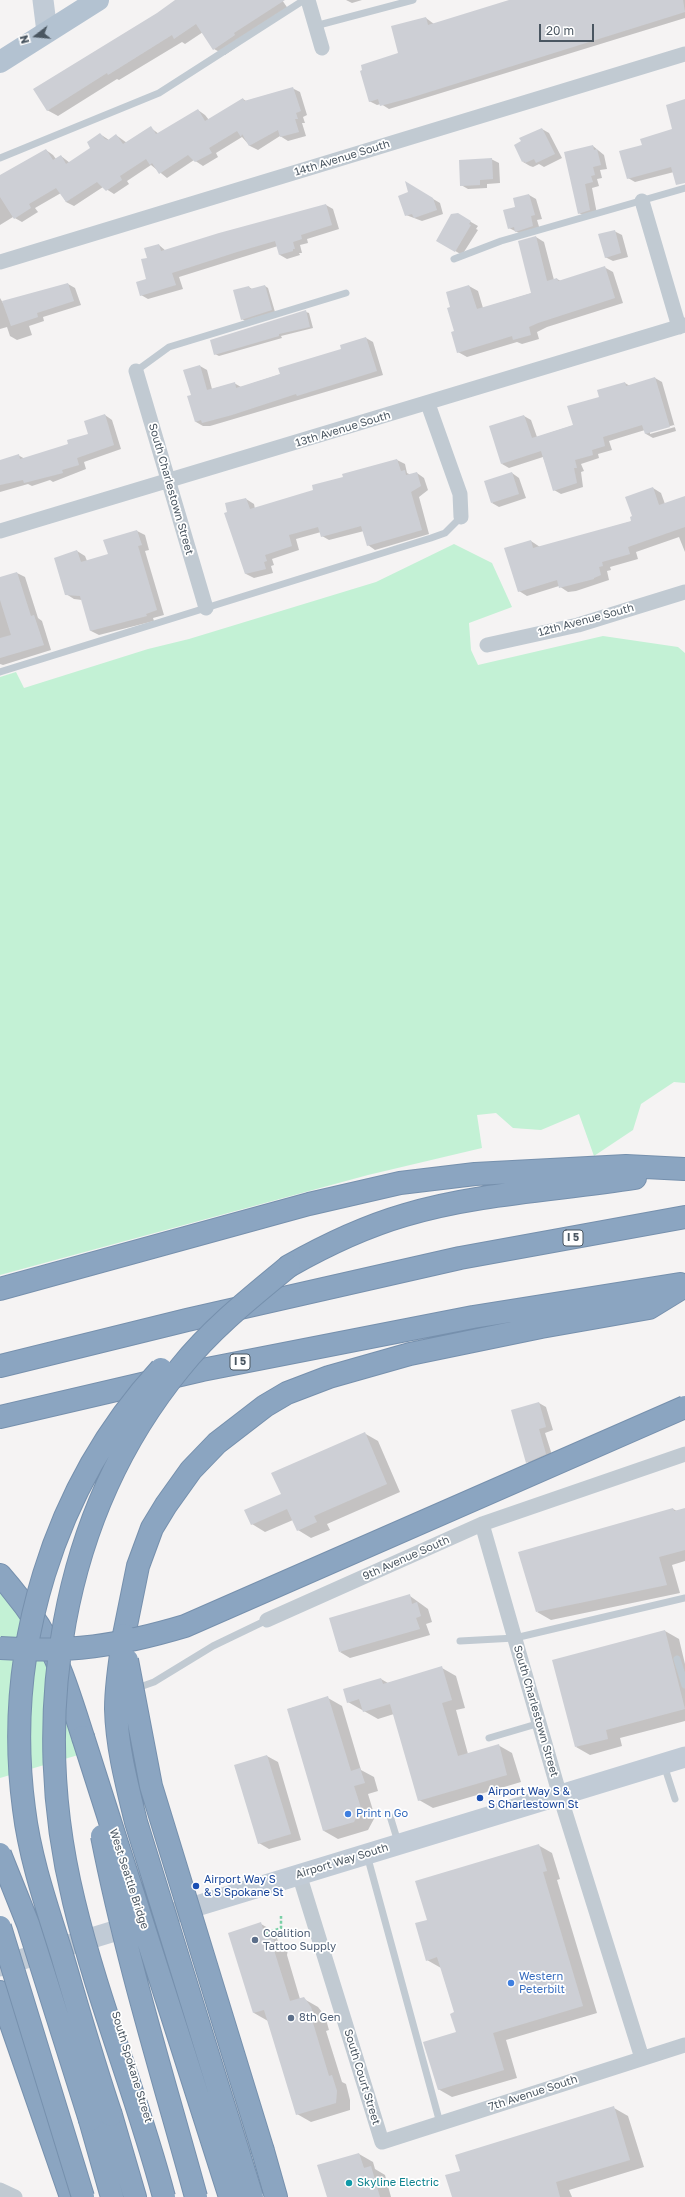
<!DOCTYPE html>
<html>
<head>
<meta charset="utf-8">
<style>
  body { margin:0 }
  #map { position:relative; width:685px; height:2197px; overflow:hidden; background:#f5f3f3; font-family:"Golos Text",sans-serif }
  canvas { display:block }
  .north { position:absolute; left:16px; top:16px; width:40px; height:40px; -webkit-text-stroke:3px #fff; paint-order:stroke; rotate:254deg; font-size:11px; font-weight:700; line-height:16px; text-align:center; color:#4a5661 }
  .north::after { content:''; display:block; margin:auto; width:14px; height:18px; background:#4a5661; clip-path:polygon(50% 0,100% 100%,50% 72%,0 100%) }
  .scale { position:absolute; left:539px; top:24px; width:55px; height:18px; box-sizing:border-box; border:2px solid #4a5661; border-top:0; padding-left:5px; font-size:12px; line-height:14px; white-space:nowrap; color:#4a5661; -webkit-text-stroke:3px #fff; paint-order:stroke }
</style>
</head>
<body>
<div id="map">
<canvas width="685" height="2197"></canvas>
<div class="north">N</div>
<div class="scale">20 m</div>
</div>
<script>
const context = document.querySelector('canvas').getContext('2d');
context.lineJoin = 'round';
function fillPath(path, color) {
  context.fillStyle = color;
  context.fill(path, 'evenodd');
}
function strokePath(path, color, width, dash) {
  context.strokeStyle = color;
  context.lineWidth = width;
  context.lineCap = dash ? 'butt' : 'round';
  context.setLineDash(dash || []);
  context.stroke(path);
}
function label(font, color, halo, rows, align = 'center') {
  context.font = font + ' "Golos Text",sans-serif';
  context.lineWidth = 3.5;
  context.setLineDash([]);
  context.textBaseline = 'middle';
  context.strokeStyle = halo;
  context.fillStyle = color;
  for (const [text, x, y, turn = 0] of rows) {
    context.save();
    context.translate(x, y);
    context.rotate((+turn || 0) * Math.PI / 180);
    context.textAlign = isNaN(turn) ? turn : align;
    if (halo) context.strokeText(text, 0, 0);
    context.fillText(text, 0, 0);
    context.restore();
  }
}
fillPath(new Path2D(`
  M454,544L492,563L512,607L469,623L471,650L478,665L603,636L678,647L685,653V1083L674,1082L641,1104L633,1130L594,1156L579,1114L541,1130L513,1128L496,1113L477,1115L482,1148L368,1175L0,1275V677L16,672L24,688L148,649L189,639L376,582Z
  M0,1587L15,1606L59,1678L85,1753L0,1778Z`), '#c3f1d5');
fillPath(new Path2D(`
  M177,0H282L289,10L225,55L214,49L203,32L185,44L182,42L119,80L117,79L58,116L47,110L158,14Z
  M346,0H362L352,3Z
  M514,0H685V18L389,109L381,104L377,105L369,101L426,18L434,24Z
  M292,88L300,92L307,115L303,117L305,123H302L306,136L288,141L280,136L258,150L250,146L242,137L216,153L218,157L203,166L194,160L167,178L151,165L127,181L129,184L114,194L103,187L74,206L66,202L61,193L35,208L38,212L22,222L13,217L0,225V177L46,150L53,155L56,159L61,156L70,163L92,148L100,134L109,140L116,135L127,143L151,128L159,134L198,110L205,115L209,120L243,99L246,101Z
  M685,100V178L674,172L635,182L628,178L643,146L674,130Z
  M542,129L549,133L562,158L544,167L539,164L533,167L530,166L523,162Z
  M593,146L604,155L607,169L600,170L602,178L597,179L599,186L592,188L597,214L586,217L579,213Z
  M491,159L499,163L500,183L487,184V188L468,189L461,185Z
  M406,183L440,203L443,214L422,221L406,215L409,193Z
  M529,195L536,199L542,219L537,220L540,230L523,235L509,228L516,207L514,199Z
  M326,205L333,209L339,229L307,239L308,243L300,245L302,253H299L300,255L287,259L280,255L278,246L179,277L183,289L148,299L141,295L148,280L149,258L159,245L166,251Z
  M457,214L478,226L476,229L478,230L462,255L437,240Z
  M614,231L622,235L628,257L613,261L605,257Z
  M536,237L544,242L554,280L557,279L561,281L604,267L613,272L623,303L547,327L537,332L539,339L522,344L517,342L467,357L458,352L452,308L469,286L478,291L483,308L532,293Z
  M68,284L75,288L81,305L43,317L44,321L29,326L32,335L17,340L10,336L7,327L0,329V298L3,303Z
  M265,286L268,288L275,312L245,321L242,319L249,287L252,289Z
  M306,312L309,313L313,328L281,336L282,338L219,356L215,354Z
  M366,338L373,342L383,375L210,426H203L196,422L192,396L200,366L207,370L212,389L234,383L241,387L281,374L342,350Z
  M655,378L662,382L676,431L653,438L646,434L645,430L609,441L612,450L598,454L599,458L581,464L584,471L581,472L583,487L561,494L554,490L543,457L509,468L502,464L524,416L531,420L537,437L574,425L600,397L625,383L630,386ZM674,425L675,427L650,434V432Z
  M105,415L112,420L121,449L84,462L86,469L53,482L50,480L32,486L28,484L0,492V461L18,455L25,459L70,445L89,435Z
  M397,460L405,464L407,473L411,475L417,473L424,478L428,490L419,497L429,534L375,550L368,545L364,531L329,540L322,536L321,532L296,539L299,550L272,559L274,565L271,566L273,573L254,578L246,574V499L254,504L255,509L315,490L345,478Z
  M512,473L519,478L526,498L499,507L492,503Z
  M653,488L661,493L665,504L685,497V552L679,537L636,552L638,559L610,567L611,570L607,571L609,580L576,591L568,592L559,586L527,596L519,591L531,541L540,547L633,521Z
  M137,531L145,535L149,550L145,551L164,615L153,618L154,621L99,635L91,631L82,600L74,599L66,594L77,551L85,556L87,561L109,555Z
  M17,573L25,577L38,618L42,621L51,650L3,665L0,664V578Z
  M539,1403L546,1407L553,1430L545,1433L553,1458L534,1466L527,1462Z
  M364,1433L378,1441L400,1492L327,1524L330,1530L311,1538L298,1530L293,1520L265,1532L252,1524L282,1494Z
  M673,1509L677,1511L685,1509V1561L672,1565L680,1593L551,1620L537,1612Z
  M410,1596L428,1609L432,1622L426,1624L430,1635L350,1658L340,1652Z
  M665,1631L679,1639L685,1664V1721L620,1738L622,1746L590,1755L576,1747Z
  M442,1668L456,1676L465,1708L456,1710L468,1754L498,1745L512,1753L521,1782L433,1808L419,1800L394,1714L378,1719L348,1702L381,1679L388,1683Z
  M328,1698L342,1706L361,1770L374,1777L378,1791L368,1794L375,1817L368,1830L338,1839L324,1831L288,1709Z
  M267,1756L278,1762L301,1840L269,1849L259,1843Z
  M538,1845L552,1853L560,1879L557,1880L597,2013L506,2040L517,2078L452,2097L438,2089L457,2033L455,2013L441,1968L427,1960L428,1920Z
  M261,1924L275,1932L279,1944L288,1949L287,1955L300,1999H304L318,2007L325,2016L329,2030L326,2031L342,2082L346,2084L350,2100V2110L311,2122L297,2114L268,2021L254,2013Z
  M614,2108L628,2116L644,2167L569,2190L572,2197H453L461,2171Z
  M359,2154L373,2162L375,2169L385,2175L391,2197H328Z`), '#0003');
fillPath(new Path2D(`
  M175,0H285L234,33L235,35L213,50L196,24L174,39L172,35L108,75L107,73L47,111L33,89L157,13Z
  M509,0H683L685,12L410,98L380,106L378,99L369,102L360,71L362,70L361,65L398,53L391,26L426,17L428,25Z
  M293,87L301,111L296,113L298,119H295L299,132L280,137L278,130L249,146L242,134L241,137L237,131L209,148L212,153L195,162L188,155L159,174L152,163L150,165L146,159L120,176L122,180L106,191L97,182L66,202L56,188L29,204L31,208L14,219L0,197V175L46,149L53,160L61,155L66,164L90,148L87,142L100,133L105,139L108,140L116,134L123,144L151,126L156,134L198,109L205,121L243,98L244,101Z
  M685,99V183L676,185L671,167L627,179L619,151L642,145L640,139L672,129L666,105Z
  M542,128L555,154L536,163L534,159L525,163L524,161L522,162L514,145L521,141L519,138Z
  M593,145L594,150L597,149L601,165L593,167L595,175L591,176L593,182L585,184L590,210L578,214L564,152Z
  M492,158L493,179L480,180V185L460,186L459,160Z
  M405,181L433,198L437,210L414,218L412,214L405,216L398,196L408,192Z
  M529,194L535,215L531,216L533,226L515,232L514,227L508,229L503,210L515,207L513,198Z
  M326,204L332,225L301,235L302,239L293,242L295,249H293V251L279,255L275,241L237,252L172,273L176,285L140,296L136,282L146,279L141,259L147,258L144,248L159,244L161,251L219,233Z
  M458,213L471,221L469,224L471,225L455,252L436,241L451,214Z
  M615,230L621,253L605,258L598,234Z
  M536,236L547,281L557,278L558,281L605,266L615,298L538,323L529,327L531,335L513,340L512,336L457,353L451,332L454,331L447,308L450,307L446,292L469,285L477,309L531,293L518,241Z
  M68,283L74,301L37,313L38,317L11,326L2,301Z
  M265,285L272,310L241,320L233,290L249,286L250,289Z
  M306,310L310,327L279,334V336L214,355L210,340Z
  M366,337L377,371L297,396L296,394L232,415L202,423L201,420L195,422L187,396L191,395L183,370L200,365L207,390L235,382L236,388L280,374L278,368L341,349L340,345Z
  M655,377L670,427L645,434L642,425L603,437L605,446L592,450L593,455L575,460L577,468H574L577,483L553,491L541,451L501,464L489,426L524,415L532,438L573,425L567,406L599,397L597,390L625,382L626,386Z
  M105,414L114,445L77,458L79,465L62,470L63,473L24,483L23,480L0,485V460L19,454L20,459L68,444L67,440L88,434L84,421Z
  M397,459L401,471L405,470L406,475L417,472L421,486L411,492L422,530L367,546L361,526L321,537L318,527L289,535L292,546L265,555L267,561L264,562L266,569L245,574L224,513L227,512L225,503L246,498L250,509L313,490L312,485L343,477L342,474Z
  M512,472L519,494L491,503L484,481Z
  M653,487L659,505L685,496V527L628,547L630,554L602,562L603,566L599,567L601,575L594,578V579L559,588L557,580L518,592L504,548L531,540L533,548L631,521L630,517L632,516L625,497Z
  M137,530L142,545L138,546L157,610L146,614L147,616L90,631L80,596L65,595L54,558L77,550L81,562L108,554L103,540Z
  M17,572L31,616L34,615L44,645L0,658V638L11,635L0,600V577Z
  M539,1402L546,1427L539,1429L546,1454L526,1463L511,1410Z
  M365,1432L387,1484L314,1516L317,1522L297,1531L287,1509L251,1525L244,1510L281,1494L271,1473Z
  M673,1508L674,1511L685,1508V1550L659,1557L667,1585L536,1612L518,1552Z
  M410,1594L412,1604L417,1602L421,1616L416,1618L420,1629L339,1652L329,1618Z
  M665,1630L685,1709L606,1730L608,1739L575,1747L552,1660Z
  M442,1666L452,1700L442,1703L458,1756L499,1744L507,1775L418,1801L390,1704L363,1712L359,1699L347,1703L343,1689L381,1678L383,1684Z
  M328,1696L351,1771L360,1768L365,1783L354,1786L361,1808L354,1822L323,1831L287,1709Z
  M267,1755L291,1834L258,1844L234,1765Z
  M539,1844L547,1871L543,1872L583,2006L493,2033L504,2070L438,2090L423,2042L456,2032L450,2014L454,2012L437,1957L426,1961L415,1923L427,1920L415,1881Z
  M261,1922L265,1936L274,1940L273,1947L290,2001L304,1997L311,2007L316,2022L313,2023L329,2076L332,2075L337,2091L336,2103L296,2115L264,2010L253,2013L228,1933Z
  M614,2106L630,2160L556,2182L560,2197H452L445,2175L460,2171L455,2155Z
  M359,2153L364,2168L371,2166L380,2197H327L317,2165Z`), '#cdcfd5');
const motorway = new Path2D(`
  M289,1266C326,1245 364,1227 405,1215C479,1193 559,1190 635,1178
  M0,1289L309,1204L400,1183L475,1174L626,1166L684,1169
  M0,1366L187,1320L460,1258L685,1217
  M0,1417L202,1370L473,1317L680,1284
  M0,1575C14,1591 27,1608 39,1626C59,1659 71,1700 83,1737
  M124,1635L138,1566L152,1528L166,1505L191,1470L217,1443L265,1406L287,1393L329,1377L410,1354L541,1327L649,1308L685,1286
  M0,1992L71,2197
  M111,2115L135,2197
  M90,2120L112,2197
  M263,2151L276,2197`);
strokePath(motorway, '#7690ad', 24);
strokePath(new Path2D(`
  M266,1933L281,1928V1916`), '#7ad0a6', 2.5, [3, 2]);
strokePath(new Path2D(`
  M315,26L413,0
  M0,158L159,93L304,0
  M454,259L501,241L685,188
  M136,371L169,347L346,293
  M0,672L431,538L445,533L461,517
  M460,1641L515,1638L685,1598
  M677,1659L685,1685
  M137,1688L154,1682L213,1646L267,1620
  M489,1738L540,1723
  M664,1765L675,1799
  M390,1816L398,1842
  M367,1855L440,2123`), '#c1cad2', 7);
strokePath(new Path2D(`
  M308,0L322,48
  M642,201L679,327
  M0,262L685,54
  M136,371L206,608
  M428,404L460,494L461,517
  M0,531L685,325
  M487,645L578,625L685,592
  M482,1524L560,1796L642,2058
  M267,1620L482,1524L685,1454
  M299,1874L382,2142L685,2045
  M0,2190L15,2197`), '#c1cad2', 15);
strokePath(new Path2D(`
  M43,0L47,32
  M0,1966L685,1757`), '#c1cbd6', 21);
strokePath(new Path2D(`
  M0,62L98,0`), '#b3c2d1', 22);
strokePath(motorway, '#8ba5c1', 22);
const motorwayBridge = new Path2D(`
  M124,1635C120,1660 116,1685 116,1709C117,1748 127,1785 136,1822L252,2197
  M0,1648C70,1653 118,1646 185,1626L685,1407
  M127,1660L151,1786L263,2151
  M83,1737L230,2197
  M102,1836C126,1958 163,2077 196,2197
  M0,1854L28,1924L90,2120
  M0,1927L83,2197
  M111,2115C93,2062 78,2009 62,1955C47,1907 30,1859 24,1809C3,1652 53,1486 161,1369
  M164,2197C138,2098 98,2002 74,1902C29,1719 59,1516 180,1368C211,1329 250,1298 289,1266`);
strokePath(motorwayBridge, '#7690ad', 24, []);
strokePath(motorwayBridge, '#8ba5c1', 22);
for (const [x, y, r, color] of [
  [480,1798,4,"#1a4fb4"],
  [348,1814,4,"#3f7fe0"],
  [196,1886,4,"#1a4fb4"],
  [255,1940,4,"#5c6f8a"],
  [511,1983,4,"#3f7fe0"],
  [291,2018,4,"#5c6f8a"],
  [349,2183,4,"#0f9aa8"]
]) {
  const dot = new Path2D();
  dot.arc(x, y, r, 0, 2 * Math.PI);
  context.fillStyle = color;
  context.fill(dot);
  strokePath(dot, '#fff', 1.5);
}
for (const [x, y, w] of [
  [573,1238,20],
  [240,1362,20]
]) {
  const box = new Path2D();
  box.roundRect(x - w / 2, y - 8, w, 16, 3);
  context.fillStyle = '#fff';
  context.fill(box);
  strokePath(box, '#4a5661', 1);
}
label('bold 10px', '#4a5661', null, [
  ["I 5",573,1238],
  ["I 5",240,1362]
]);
label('11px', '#4a5661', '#fff', [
  ["14th Avenue South",342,158,-17],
  ["13th Avenue South",343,429,-17],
  ["South Charlestown Street",171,489,74],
  ["12th Avenue South",586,620,-15],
  ["9th Avenue South",406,1558,-24],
  ["South Charlestown Street",536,1711,74],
  ["Airport Way South",342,1861,-17],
  ["West Seattle Bridge",129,1879,72],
  ["South Spokane Street",132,2067,73],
  ["South Court Street",362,2077,73],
  ["7th Avenue South",533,2093,-18]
]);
label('11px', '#164399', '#fff', [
  ["Airport Way S &",488,1792],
  ["S Charlestown St",488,1805],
  ["Airport Way S",204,1880],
  ["& S Spokane St",204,1893]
], 'left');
label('11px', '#366cbe', '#fff', [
  ["Print n Go",356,1814],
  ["Western",519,1977],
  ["Peterbilt",519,1990]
], 'left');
label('11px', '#4e5e75', '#fff', [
  ["Coalition",263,1934],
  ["Tattoo Supply",263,1947],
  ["8th Gen",299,2018]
], 'left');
label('11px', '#0d838f', '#fff', [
  ["Skyline Electric",357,2183]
], 'left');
</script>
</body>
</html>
